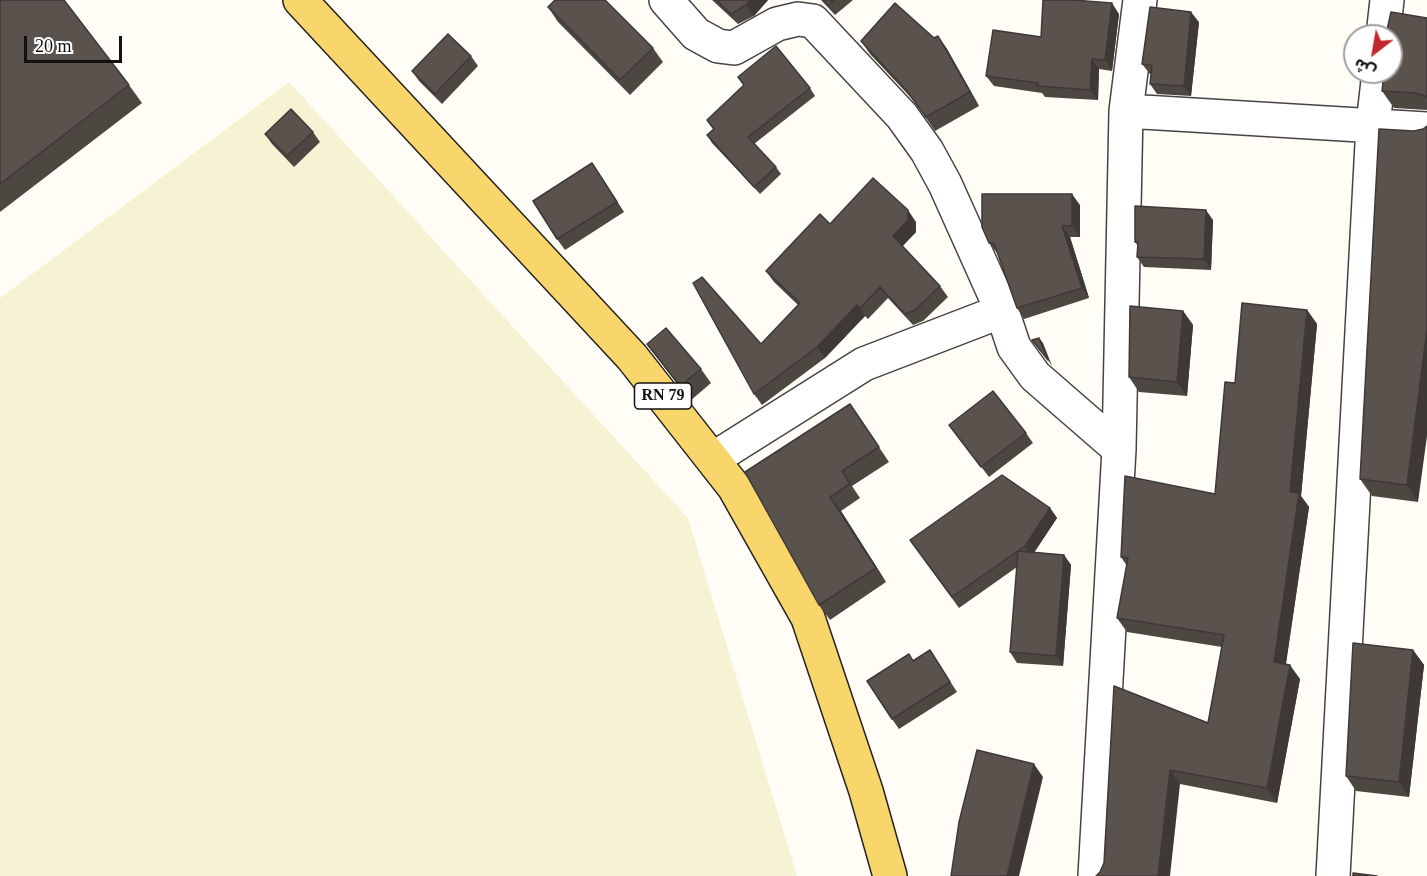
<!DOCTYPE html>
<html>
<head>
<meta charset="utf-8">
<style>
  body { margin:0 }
  #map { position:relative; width:1427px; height:876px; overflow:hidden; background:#fffdf5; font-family:"Times New Roman","Noto Sans Arabic",serif }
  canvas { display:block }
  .north { position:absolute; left:1343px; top:24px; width:60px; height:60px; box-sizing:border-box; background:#fff; border:2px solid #a0a0a0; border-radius:50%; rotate:211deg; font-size:16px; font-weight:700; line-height:24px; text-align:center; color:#111 }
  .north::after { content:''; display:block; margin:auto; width:21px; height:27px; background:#c4262e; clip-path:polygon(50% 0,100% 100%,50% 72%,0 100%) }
  .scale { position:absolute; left:24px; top:36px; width:98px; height:27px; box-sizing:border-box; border:3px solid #111; border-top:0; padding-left:8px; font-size:18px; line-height:21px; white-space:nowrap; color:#111; -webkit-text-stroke:4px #fff; paint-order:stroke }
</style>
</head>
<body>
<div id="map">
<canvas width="1427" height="876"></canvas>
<div class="north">ش</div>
<div class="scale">20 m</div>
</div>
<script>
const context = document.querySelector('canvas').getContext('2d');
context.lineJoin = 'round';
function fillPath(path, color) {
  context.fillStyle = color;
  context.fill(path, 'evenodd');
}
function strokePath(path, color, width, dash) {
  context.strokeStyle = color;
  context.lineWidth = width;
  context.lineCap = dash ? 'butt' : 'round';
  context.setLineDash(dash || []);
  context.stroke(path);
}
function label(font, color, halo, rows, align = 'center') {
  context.font = font + ' "Times New Roman",serif';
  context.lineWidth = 6;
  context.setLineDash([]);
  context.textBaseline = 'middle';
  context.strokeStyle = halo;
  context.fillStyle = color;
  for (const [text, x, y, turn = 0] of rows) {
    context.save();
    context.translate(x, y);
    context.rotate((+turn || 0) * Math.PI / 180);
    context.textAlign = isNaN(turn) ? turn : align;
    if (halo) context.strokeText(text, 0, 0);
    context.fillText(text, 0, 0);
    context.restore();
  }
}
fillPath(new Path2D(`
  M289,82L688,518L797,876H0V298Z`), '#f6f3d4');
const minor = new Path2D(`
  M666,0L696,34L718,46L734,48L777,24L798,19L813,21L902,116L927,151L945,184L1002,311L1014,347L1035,376L1119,449
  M1383,36L1387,0
  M1126,111L1427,129
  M713,459L864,364L1002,311
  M1095,876L1119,449L1126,111L1140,0
  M1333,876L1373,125L1379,72`);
const major = new Path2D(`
  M300,0L632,357L734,487L808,618L866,791L890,876`);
strokePath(minor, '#444', 36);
strokePath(major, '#222', 36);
strokePath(minor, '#fff', 33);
strokePath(major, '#f9d66b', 33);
fillPath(new Path2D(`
  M0,0L129,85L142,103L0,212Z
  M712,0H768L754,16L738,24Z
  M821,0H853L835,15Z
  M548,7L653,48L663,62L630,95L558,22Z
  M1119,14L1112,71L1099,69L1098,100L1045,97L1042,93L994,86L986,76L1041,37Z
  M1427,18V110L1394,108L1382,91Z
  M1199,22L1191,96L1157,94L1150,84L1151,74H1150L1142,64Z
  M938,36L947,49L979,106L935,131L916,103L870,54L861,41L934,38Z
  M471,56L478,66L442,104L419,81L412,71Z
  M738,77L810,88L815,96L754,144L776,167L781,174L760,194L712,143L707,135L713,129L707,120L744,85Z
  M1423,129L1418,502L1372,496L1360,479L1414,131Z
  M313,132L320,142L294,167L272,144L265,134Z
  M599,173L624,212L565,250L557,239Z
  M1080,205V237H1070L1089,298L1024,319L1017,308L997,253L989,243Z
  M1213,220L1211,270L1144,267L1137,257L1138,246L1135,242Z
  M916,222V232L902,246L940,286L948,297L923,321L913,325L888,298L868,319L865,316L825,358L762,405L754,394L761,344L798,305L774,282L766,271L830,224Z
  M1307,310L1317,324L1301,496L1309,507L1286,664L1300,679L1277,803L1180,784L1100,872L1104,863L1114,686L1208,723L1222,647L1127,632L1117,618L1127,566L1121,557L1215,494Z
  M1183,311L1193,325L1187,396L1139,392L1129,377Z
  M647,344L701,369L711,383L690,401Z
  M860,419L889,462L852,486L860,498L841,511L886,582L830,620L819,605L745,472Z
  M949,425L1026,433L1033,443L989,477Z
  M1050,508L1057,518L1034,552L1064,555L1071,565L1063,666L1017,663L1010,652L1017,567L959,608L910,540Z
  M930,650L957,692L899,729L892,719L913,660Z
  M1413,650L1424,665L1409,797L1356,791L1346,776Z`), '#4d4742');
fillPath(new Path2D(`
  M751,0H768L754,16L746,5Z
  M1112,3L1119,14L1112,71L1105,60Z
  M1191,12L1199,22L1191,96L1184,86Z
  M938,36L947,49L979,106L970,92Z
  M1092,59L1099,69L1098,100L1090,90Z
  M1072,194L1080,205V237L1072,226Z
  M908,210L916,222V232L901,248L893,236Z
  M1206,210L1213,220L1211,270L1204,259Z
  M1062,226L1070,237L1089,298L1082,288Z
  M857,305L865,316L825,358L817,347Z
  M1307,310L1317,324L1301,496L1309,507L1284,676L1274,662Z
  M1183,311L1193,325L1187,396L1177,382Z
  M1427,329V436L1418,502L1407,485Z
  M1039,338L1043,343L1052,366L1048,360Z
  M830,497L841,511L886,582L876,568Z
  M1050,508L1057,518L1032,556L1025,546Z
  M1064,555L1071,565L1063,666L1056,656Z
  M1413,650L1424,665L1409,797L1399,782Z
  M1290,665L1300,679L1277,803L1267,788Z
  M1034,764L1043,777L1019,876H1007Z
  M1170,770L1180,784L1170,876H1158Z`), '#3f3936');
const building = new Path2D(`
  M0,0H64L129,85L0,184Z
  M555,0H605L653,48L620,80L548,7Z
  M716,0H751L746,5L731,14Z
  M823,0H834L828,5Z
  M1043,0H1073L1112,3L1105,60L1092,59L1090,90L1037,86L1038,83L986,76L993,30L1041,37Z
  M895,3L934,38L938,36L970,92L926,117L906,90L861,41Z
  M1150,7L1191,12L1184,86L1150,84L1152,65L1142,64Z
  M1391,12L1427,18V98L1425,96L1416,93L1382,91L1384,72H1391V36H1378L1387,30Z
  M448,34L471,56L435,94L412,71Z
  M776,46L810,88L748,137L776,167L754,187L707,135L714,129L707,120L744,85L738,77Z
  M291,109L313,132L287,156L265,134Z
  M1427,126V329L1407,485L1360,479L1379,129L1414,131L1423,129Z
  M592,163L617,202L557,239L533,201Z
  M873,178L908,210V220L893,236L940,286L915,310L905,314L880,287L860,308L857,305L817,347L754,394L693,283L702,277L761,344L800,303L766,271L820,214L830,224Z
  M982,194H1072V226H1062L1082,288L1017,308L994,243H989L982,227Z
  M1135,206L1206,210L1204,259L1137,257L1138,242H1135Z
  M1242,303L1307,310L1290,492L1299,493L1274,662L1290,665L1267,788L1170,770L1158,876H1096L1100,872L1104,863L1114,686L1208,723L1224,635L1117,618L1128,558L1121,557L1125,476L1215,494L1225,382L1235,383Z
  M1130,306L1183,311L1177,382L1129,377Z
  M666,328L701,369L680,386L647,344Z
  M1039,338L1048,360L1032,340Z
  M993,391L1026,433L981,467L949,425Z
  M850,404L879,447L842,471L850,484L830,497L876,568L819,605L745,472Z
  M1002,475L1050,508L1025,546L952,597L910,540Z
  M1018,551L1064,555L1056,656L1010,652Z
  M1353,643L1413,650L1399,782L1346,776Z
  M930,650L950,682L892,719L867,681L909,654L913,661Z
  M977,750L1034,764L1007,876H951L959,822Z
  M1353,873L1377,876H1353Z`);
fillPath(building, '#5a524d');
strokePath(building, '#3f3936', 1.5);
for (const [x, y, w] of [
  [663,396,57]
]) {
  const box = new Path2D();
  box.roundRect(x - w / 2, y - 13, w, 26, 4.5);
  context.fillStyle = '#fff';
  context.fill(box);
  strokePath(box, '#111', 1.5);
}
label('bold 16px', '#111', null, [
  ["RN 79",663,396]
]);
</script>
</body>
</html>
